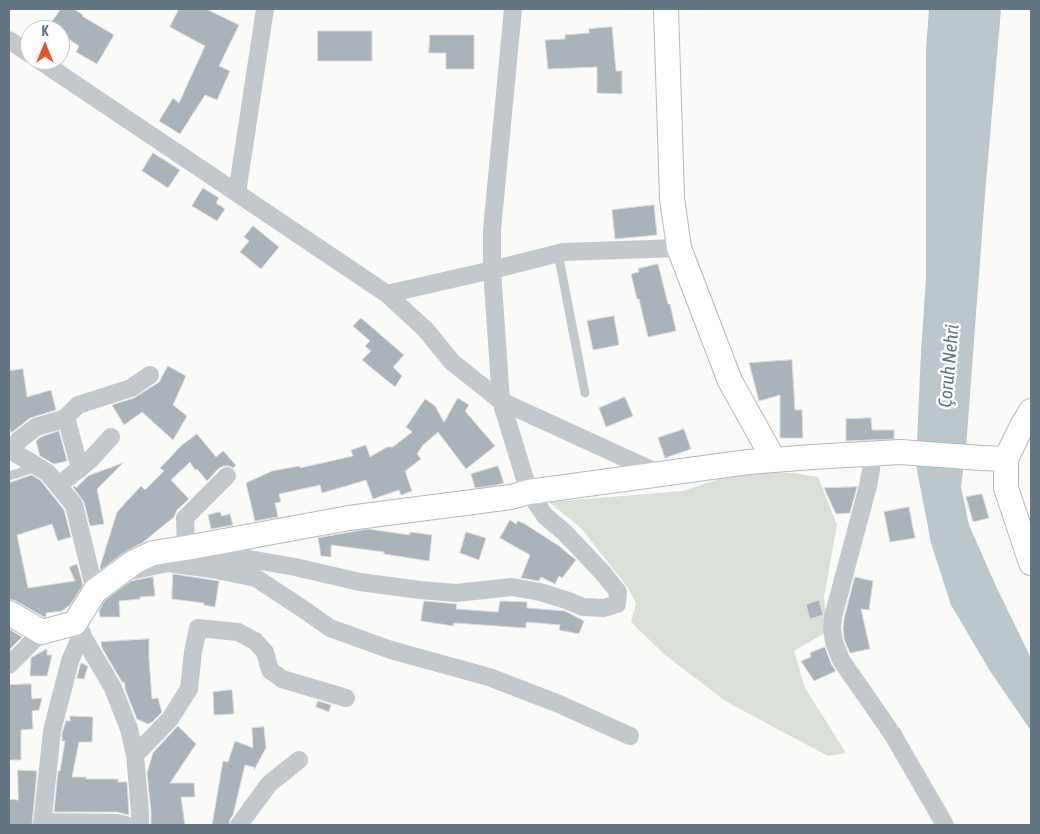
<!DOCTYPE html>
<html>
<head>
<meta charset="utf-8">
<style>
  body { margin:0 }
  #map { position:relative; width:1040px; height:834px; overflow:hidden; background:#fafaf8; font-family:"Asap Condensed",sans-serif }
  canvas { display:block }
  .frame { position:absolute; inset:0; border:10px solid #657683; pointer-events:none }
  .north { position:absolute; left:20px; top:20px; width:50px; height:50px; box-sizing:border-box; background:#fff; border:1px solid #c1c8cd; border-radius:50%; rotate:0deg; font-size:14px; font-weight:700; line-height:20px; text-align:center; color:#657683 }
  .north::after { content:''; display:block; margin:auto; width:18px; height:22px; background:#e4572e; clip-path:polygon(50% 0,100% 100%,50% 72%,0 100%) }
</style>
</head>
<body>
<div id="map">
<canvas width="1040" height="834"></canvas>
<div class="frame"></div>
<div class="north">K</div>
</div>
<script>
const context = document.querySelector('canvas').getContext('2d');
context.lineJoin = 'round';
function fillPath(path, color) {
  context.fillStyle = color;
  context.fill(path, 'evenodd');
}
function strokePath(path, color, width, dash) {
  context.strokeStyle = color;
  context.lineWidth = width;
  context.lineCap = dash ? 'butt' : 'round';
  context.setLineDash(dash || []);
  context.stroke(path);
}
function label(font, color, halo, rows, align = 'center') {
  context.font = font + ' "Asap Condensed",sans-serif';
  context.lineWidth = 5;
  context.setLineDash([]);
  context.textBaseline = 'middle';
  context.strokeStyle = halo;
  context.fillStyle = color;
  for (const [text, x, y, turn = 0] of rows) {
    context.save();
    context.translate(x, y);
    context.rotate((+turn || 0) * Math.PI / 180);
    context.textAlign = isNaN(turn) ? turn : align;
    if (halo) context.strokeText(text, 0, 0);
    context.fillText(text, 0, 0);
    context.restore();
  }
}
fillPath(new Path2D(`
  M743,471L793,473L818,477L837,525L824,597L828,631L794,651L805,688L846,753L828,756L727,702L665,655L631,622L636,603L628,588L581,528L549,502L683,491Z`), '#dadfd7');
fillPath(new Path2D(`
  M929,9H1001L985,194L966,448L961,487L969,525L995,584L1031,658V731L990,671L951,605L931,543L916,465L921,352L926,278V50Z`), '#bbc7cb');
const building = new Path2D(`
  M61,9H74L83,15L82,16L114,35L97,64L76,52L79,46L60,33V30H55L49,26Z
  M179,9H206L239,25L219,66L230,71L217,100L205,95L180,134L159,121L173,98L179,103L205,46L170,27Z
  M612,27L616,71H622V94L597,93V67L548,69L545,40L565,39V35L589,33V29Z
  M318,31H372V61H318Z
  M430,35H474V69H446V53H429Z
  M153,153L180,170L168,188L142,171Z
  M203,188L219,198L216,203L225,209L217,221L192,206Z
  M654,205L657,235L615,239L612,210Z
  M253,226L279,247L261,269L240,252L249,241L244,237Z
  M658,264L668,304H670L676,331L648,337L639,299H637L631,274L639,272L638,269Z
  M614,316L619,345L593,350L587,321Z
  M361,318L404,355L393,367L402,376L395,387L362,360L371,351L365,346L370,341L353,326Z
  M792,360L795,410H802L803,438H780V395L759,401L749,363Z
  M168,366L186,376L173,405L187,416L173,440L142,412L124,425L112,405L134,398L156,384L159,382Z
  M23,369L27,397L51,390L56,410L30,418L11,433L9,424V371Z
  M625,397L633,416L606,427L599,408Z
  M458,398L469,405L465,411L495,446L466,469L438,432L423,445L417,454L421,459L405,471L412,491L401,495L399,490L373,499L366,480L322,493L320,485L279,494L281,502L275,503L278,517L255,521L246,483L272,471L300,466V468L353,456L351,450L366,445L370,457L387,447H393L412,432L406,427L425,399L435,406L444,422Z
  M871,418L872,430H894V439L846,441V419Z
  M684,429L691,449L665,458L658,438Z
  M59,431L67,461L54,464L40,456L36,441L41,437Z
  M197,434L216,457L223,451L236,465L233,468L229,466H224L219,468L207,481L197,469L195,470L190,462L171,480L189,499L177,510L174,517L142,543L126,551L101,570L100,567L117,512L141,486L145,490L164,471L160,468L182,445Z
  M123,463L97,489L104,524L90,526L84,502L73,487L75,486L76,488L88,476Z
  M498,466L504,483L497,485L475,488L471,474Z
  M32,475L41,481L64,510L71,537L58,541L52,524L17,535L28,588L75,581L69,567L77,564L83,585L70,605L62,611L46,613V617H44L16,601L9,599V483Z
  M857,487L850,513L836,514L824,488Z
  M982,494L989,518L973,522L966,497Z
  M909,507L915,538L890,542L884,512Z
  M220,512L222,516L230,514L233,525L211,529L208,515Z
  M510,520L516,524L518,521L525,524L559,546L576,560L562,578L559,576L555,584L541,577L539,581L521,578L530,555L500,538Z
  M368,529L410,535V532L432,535L429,561L384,554V552L331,545V557L321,556L318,538Z
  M466,532L486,538L479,560L460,553Z
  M173,574L219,581L215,607L204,605V603L172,599Z
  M153,577L155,596L140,597V599L119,601L120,617H100L99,611L105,600L131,581Z
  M855,577L873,581L869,610L861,609L870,649L850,653L844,639L843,629L844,619Z
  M819,600L823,615L810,619L806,605Z
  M424,601L457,604L456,609L498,612L500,601L527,602V608L565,611L584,621L579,634L559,630L560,625L526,622V628L454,623L453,626L421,621Z
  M9,629L22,637L9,650Z
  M149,639V659L152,699L158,698L162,712L152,722L148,724L137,719L125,689V683L122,682L102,648L101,642Z
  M825,647L831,664L836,671L814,681L801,661L811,657L810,653Z
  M47,649V655H52L47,676H30L31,658Z
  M81,663L88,666L84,679L77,678Z
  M31,684L32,699L42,698L39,710L32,711L33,729L21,730V760H9V685Z
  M232,690L234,714L214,715L213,692Z
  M318,701L331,705L329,712L316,707Z
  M70,716L93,717L92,742H79L72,777H86V779H118V782H127L129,815L117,812H54L58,771H60L65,741H62V733L66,721H70Z
  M178,726L196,744L170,783H194L195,797H181L185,825H151V811L147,773L153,753Z
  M264,727L266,748L254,770V767L245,765L233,815L230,819L229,825H212L223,761L228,762L235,741L253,748L252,728Z
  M18,770L37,771L32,825H9V799L18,800Z`);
fillPath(building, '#aab3b9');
strokePath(building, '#dcdcda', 1);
const secondary = new Path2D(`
  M666,9L672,198L679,248L730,381L774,460
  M1031,411L1022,426L1006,459V488L1031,563
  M9,613L42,632L75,623L95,591L134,562L153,553L186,548L349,518L511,497L529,492L748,462L812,457L900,452L981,458L1006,459`);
strokePath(secondary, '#b3babf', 26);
strokePath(new Path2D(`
  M558,253L585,393
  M9,476L37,467`), '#c3c8cc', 9);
strokePath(new Path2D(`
  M513,9L492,230V270L501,401L660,474
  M9,40L30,54
  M39,60L387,294L426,330L452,362L501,401L529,492L545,516L564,532L603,573L618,592L617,604L604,608L583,607L566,600L540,592L512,587L456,593L420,590L360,582L295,567L186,548L185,518L227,476
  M237,193L265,9
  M387,294L492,270L563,252L679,248
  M66,417L80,469
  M9,451H12L48,473L74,505L95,591L103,587
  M12,451L19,440L36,427L60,420L66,417L78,405L131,388L150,375
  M872,453L871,470L868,486L833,617L832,629L834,642L841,660L893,735L945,825
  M59,485L90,460L111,437
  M130,571L168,563L212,569L256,578L306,611L330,628L391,650L489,677L559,704L630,736
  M75,623L113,688L129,729L135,755L140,812V825
  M9,665L42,632
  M135,755L170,719L189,689L193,652L198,628L238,632L255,641L265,652L270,670L282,679L346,698
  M43,822L117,823L126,825
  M42,825L52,731L70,661L82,633
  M239,825L269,784L299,760`), '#c3c8cc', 18);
strokePath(secondary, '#fff', 24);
label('italic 19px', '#60757c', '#fff', [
  ["Çoruh Nehri",949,366,-85]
]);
</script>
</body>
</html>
